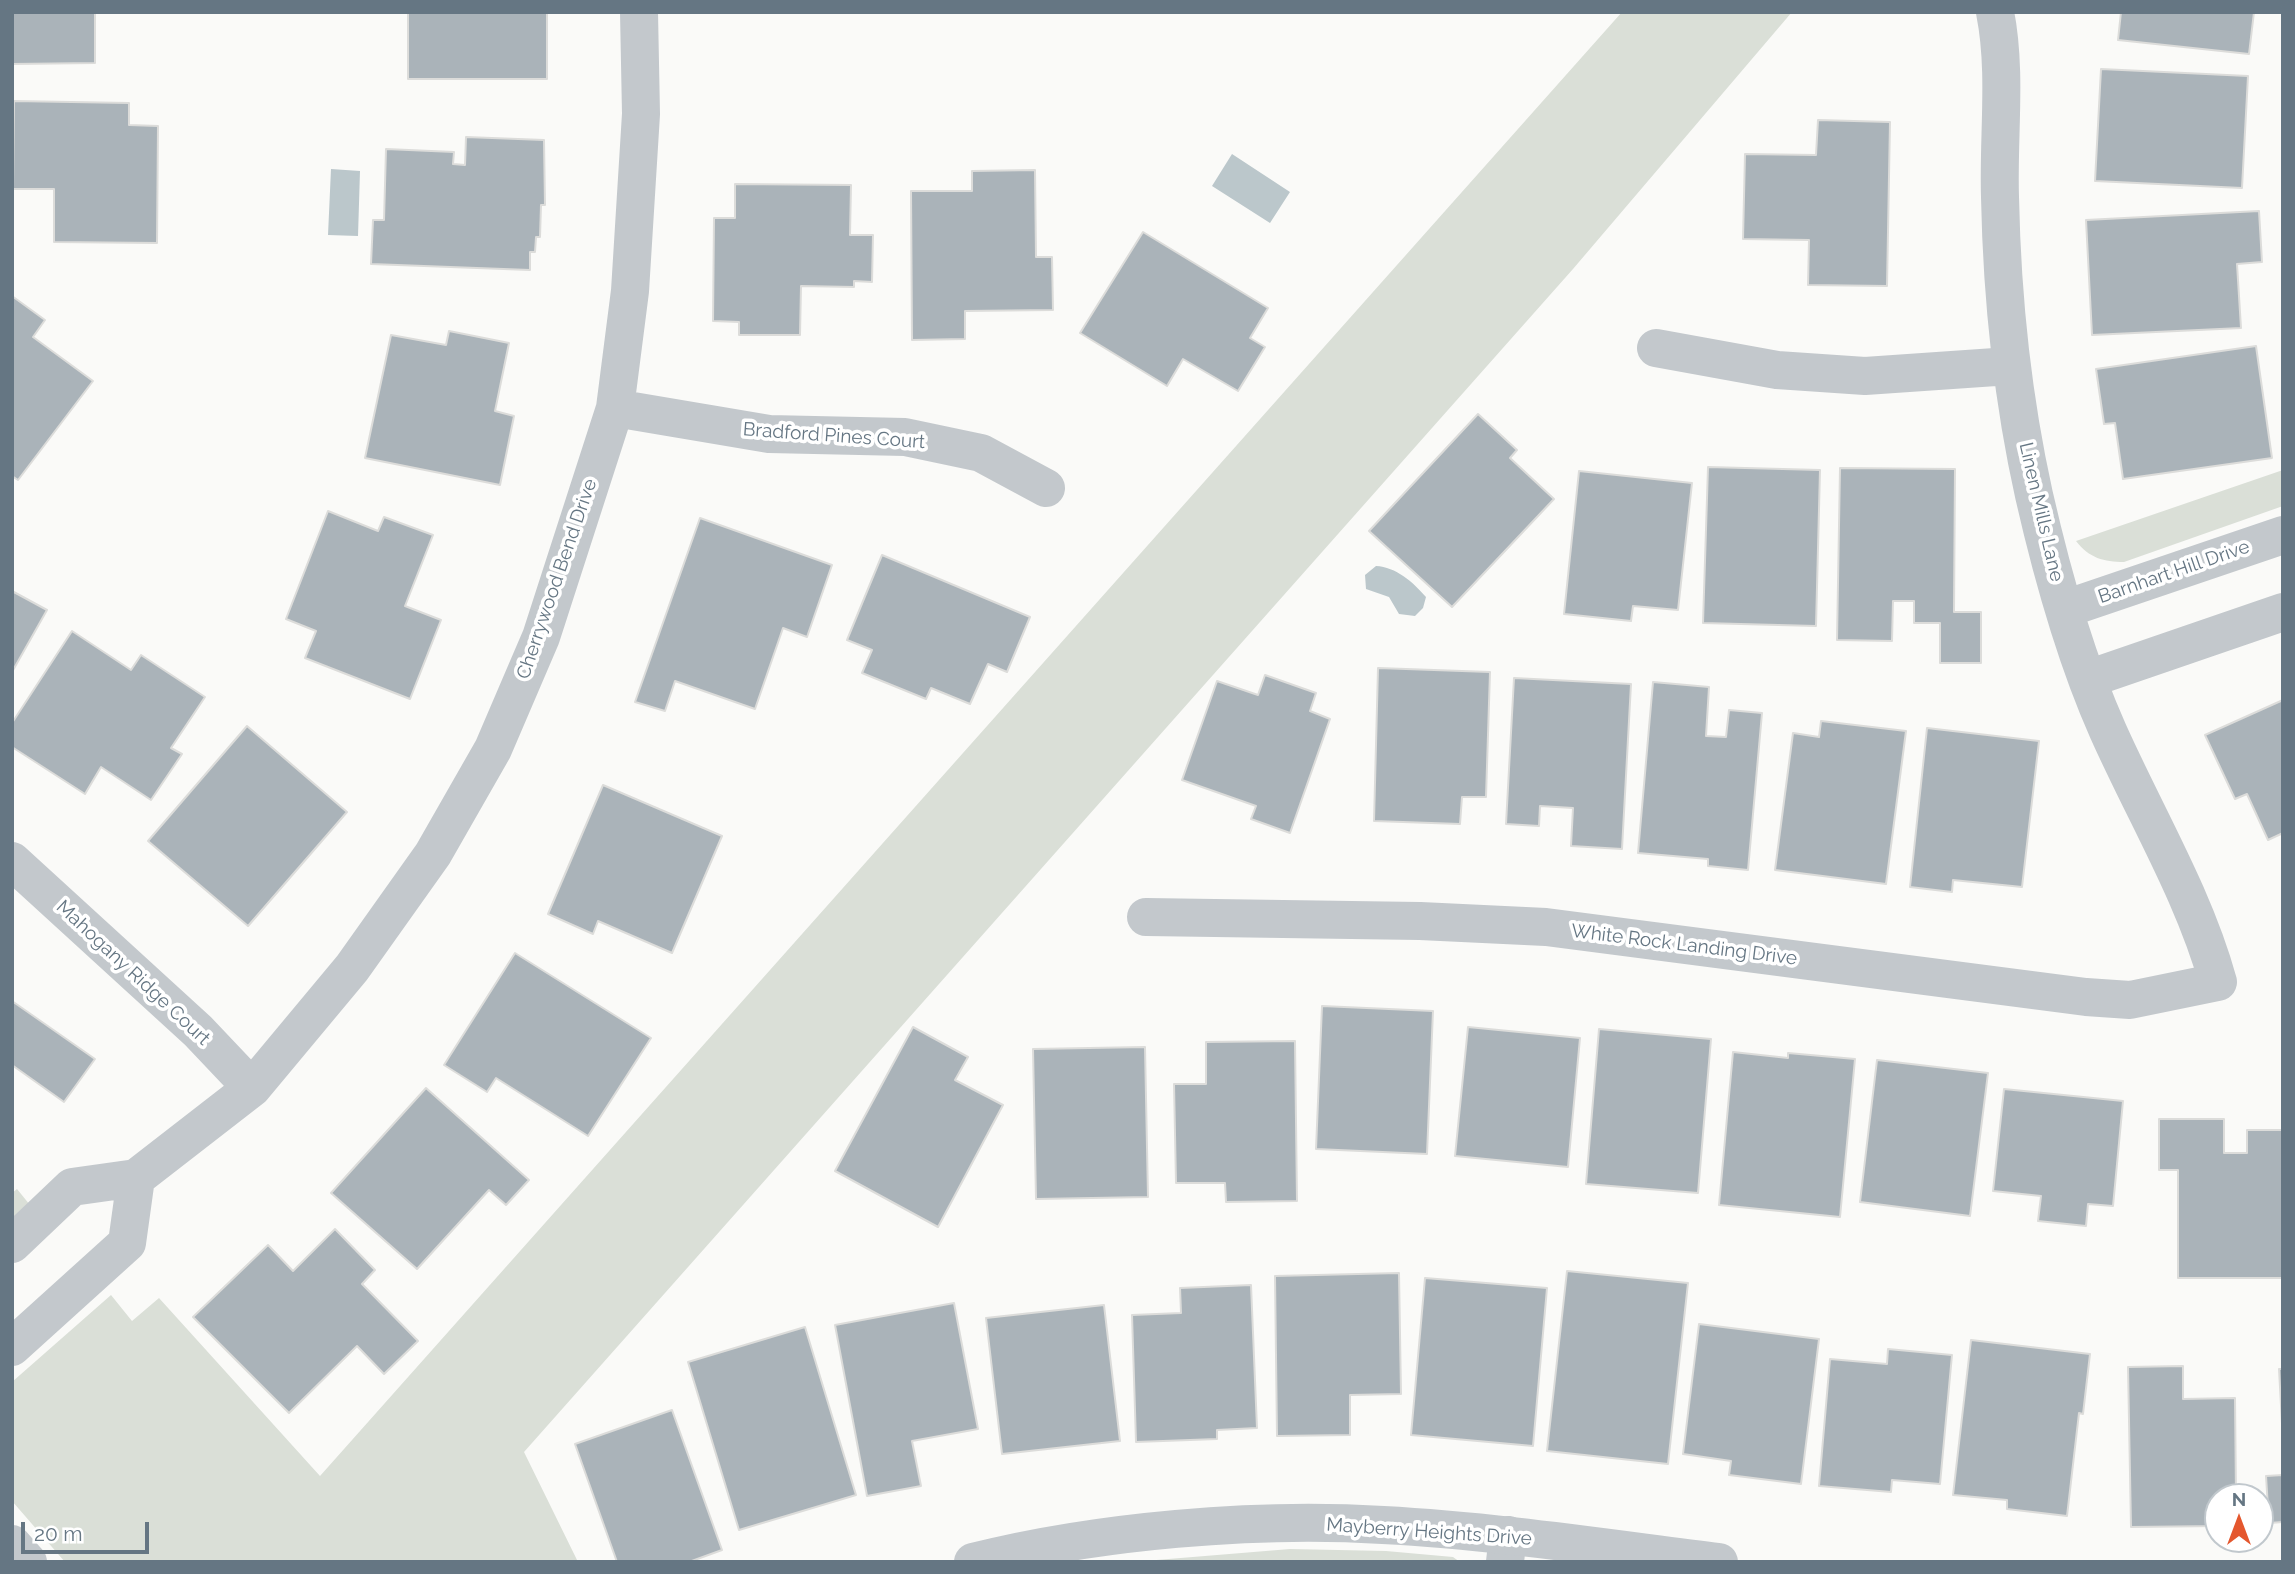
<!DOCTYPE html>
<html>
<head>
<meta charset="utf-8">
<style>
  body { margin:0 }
  #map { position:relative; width:2295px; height:1574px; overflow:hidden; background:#fafaf8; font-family:Raleway,sans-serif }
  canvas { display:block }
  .frame { position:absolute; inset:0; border:14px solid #657683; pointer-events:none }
  .north { position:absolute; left:2204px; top:1483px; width:70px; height:70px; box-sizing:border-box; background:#fff; border:2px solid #c1c8cd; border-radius:50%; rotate:0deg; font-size:19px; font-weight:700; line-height:28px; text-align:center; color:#657683 }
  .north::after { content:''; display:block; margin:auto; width:24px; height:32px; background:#e4572e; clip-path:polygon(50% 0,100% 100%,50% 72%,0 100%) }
  .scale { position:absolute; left:21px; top:1522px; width:128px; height:32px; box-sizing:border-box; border:4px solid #657683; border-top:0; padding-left:9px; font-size:21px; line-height:24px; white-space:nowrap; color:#657683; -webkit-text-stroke:5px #fff; paint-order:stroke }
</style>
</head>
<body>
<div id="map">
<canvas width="2295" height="1574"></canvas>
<div class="frame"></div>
<div class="north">N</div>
<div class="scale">20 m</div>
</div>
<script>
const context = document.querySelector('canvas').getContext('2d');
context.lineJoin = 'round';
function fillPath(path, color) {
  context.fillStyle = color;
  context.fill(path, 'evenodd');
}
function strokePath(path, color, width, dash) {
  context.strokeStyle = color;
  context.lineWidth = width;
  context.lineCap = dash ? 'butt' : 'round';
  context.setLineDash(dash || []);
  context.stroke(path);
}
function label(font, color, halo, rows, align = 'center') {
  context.font = font + ' Raleway,sans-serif';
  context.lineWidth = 7;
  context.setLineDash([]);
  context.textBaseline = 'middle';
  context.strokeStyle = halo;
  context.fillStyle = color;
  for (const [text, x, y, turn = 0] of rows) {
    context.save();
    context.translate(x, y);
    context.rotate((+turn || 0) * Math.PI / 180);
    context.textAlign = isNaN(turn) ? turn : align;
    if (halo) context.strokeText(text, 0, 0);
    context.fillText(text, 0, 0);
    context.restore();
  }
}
fillPath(new Path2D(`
  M1622,12H1792L1573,269L524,1452L578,1562H65L12,1501V1382L111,1295L132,1321L159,1298L320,1476Z
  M2283,470V506L2124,562C2104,562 2089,558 2076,541Z
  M17,1189L30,1205L12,1221V1193Z
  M1290,1549L1386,1551L1453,1557L1460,1562H1132Z`), '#dadfd7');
fillPath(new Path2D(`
  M1232,154L1290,192L1270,223L1212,186Z
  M331,169L360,171L358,236L328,235Z
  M1376,566C1396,567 1413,582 1426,597L1423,608L1415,616L1399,614L1389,597L1366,589L1365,575Z`), '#bbc7cb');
const building = new Path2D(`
  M12,12H95V63L12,64Z
  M408,12H547V79H408Z
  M2121,12H2254L2249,54L2118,40Z
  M2101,69L2248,76L2242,188L2095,181Z
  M14,101L129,103V125L158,126L157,243L54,242V189H13Z
  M1818,120L1890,122L1887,286L1808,285L1809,240L1743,239L1745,154L1816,155Z
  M466,137L544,140L545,205H541L540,237H536L535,252H530V270L371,264L373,220H384L386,149L454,152L453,164L465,165Z
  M1035,170L1036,257H1052L1053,310L965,311V339L912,340L911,191H972V171Z
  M735,184L851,185L850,235H873L872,282L854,281V287L801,286L800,335H739V322L713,321L714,218H735Z
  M2259,211L2262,262L2237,264L2241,328L2092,335L2086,220Z
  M1143,232L1268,308L1250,338L1265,347L1238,391L1183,359L1167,386L1080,333Z
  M12,296L45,320L33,337L93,381L18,480L12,476Z
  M449,331L509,343L495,411L514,416L500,485L365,458L391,335L446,345Z
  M2256,346L2272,458L2123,479L2115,423L2104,424L2096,369Z
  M1478,414L1517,450L1510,458L1554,499L1452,607L1369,531Z
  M1708,467L1820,470L1816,626L1703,623Z
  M1840,468L1955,469L1954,612H1981V663H1940V623H1914V601H1893L1892,641L1837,640Z
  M1579,471L1692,483L1678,610L1633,606L1631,621L1564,614Z
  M328,511L378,531L384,517L433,535L405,606L441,620L410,699L305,658L316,631L286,619Z
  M700,518L832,565L807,637L783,628L755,709L675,681L665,711L635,702Z
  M882,555L1030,617L1007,672L988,664L970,704L931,688L926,699L862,673L872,650L847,640Z
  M12,591L47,610L12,672Z
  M72,631L131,670L141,655L205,697L171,748L182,754L151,800L101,767L85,794L12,747V723Z
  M1378,668L1490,672L1486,797H1462L1460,824L1374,821Z
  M1265,675L1316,693L1310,711L1330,719L1290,833L1251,819L1256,806L1182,780L1217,681L1258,695Z
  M1514,678L1631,684L1622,849L1571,846L1573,808L1540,806L1539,826L1506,824Z
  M1653,682L1709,687L1706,736L1726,737L1729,710L1762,713L1748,870L1708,866V859L1638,853Z
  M2283,700V833L2268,840L2247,794L2235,799L2205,735Z
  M1821,721L1906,731L1886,884L1775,870L1793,733L1819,737Z
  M247,726L347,812L248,926L148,841Z
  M1927,728L2039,741L2022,887L1953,880L1952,892L1910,887Z
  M603,785L722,836L672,953L598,921L593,934L548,914Z
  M515,953L651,1038L588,1136L496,1078L487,1092L444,1065Z
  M12,1001L95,1059L64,1102L12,1065Z
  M1322,1006L1433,1011L1427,1154L1316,1149Z
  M913,1027L968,1057L955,1080L1003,1105L938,1227L835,1171Z
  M1468,1027L1580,1038L1568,1167L1455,1156Z
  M1599,1029L1711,1039L1698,1193L1586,1184Z
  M1295,1041L1297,1201L1226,1202L1225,1183H1176L1174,1084H1206V1042Z
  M1145,1047L1148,1197L1036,1199L1033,1049Z
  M1733,1052L1788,1058V1053L1855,1059L1840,1217L1719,1205Z
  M1877,1060L1988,1073L1970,1216L1860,1202Z
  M426,1088L529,1180L506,1205L489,1190L417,1269L331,1193Z
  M2004,1089L2123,1101L2113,1206L2088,1204L2086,1226L2038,1221L2041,1196L1993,1191Z
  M2159,1119H2224V1153H2247V1130H2283V1278H2178V1170H2159Z
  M335,1229L375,1270L362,1284L418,1341L384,1374L357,1346L289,1413L193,1317L268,1245L293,1271Z
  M1567,1271L1688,1283L1668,1464L1547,1451Z
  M1399,1273L1401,1394L1350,1395V1435L1277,1436L1275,1276Z
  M1425,1278L1547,1288L1533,1446L1411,1435Z
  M1251,1285L1257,1428L1217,1430V1439L1136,1442L1132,1315L1181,1313L1180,1288Z
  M954,1303L978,1429L912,1441L921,1486L867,1496L835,1325Z
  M1104,1305L1120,1441L1002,1454L986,1318Z
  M1699,1324L1819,1339L1801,1484L1729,1475L1731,1461L1683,1454Z
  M805,1327L856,1495L739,1530L688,1362Z
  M1971,1340L2090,1354L2083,1414L2079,1413L2067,1516L2007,1509V1500L1953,1495Z
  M1888,1349L1952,1355L1940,1484L1892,1480L1891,1492L1819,1486L1830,1359L1887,1364Z
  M2183,1366V1399L2235,1398L2236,1497H2218V1526L2131,1527L2128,1367Z
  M2279,1369H2283V1442Z
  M672,1410L722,1550L689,1562H617L575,1444Z
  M2283,1475V1522L2269,1523L2266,1476Z`);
fillPath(building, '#aab3b9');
strokePath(building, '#dcdcda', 2);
strokePath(new Path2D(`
  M1656,348L1777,370L1865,376L2010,366
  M615,408L769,434L905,437L981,453L1046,488
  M2065,609L2283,535
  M2088,679L2283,612
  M12,861L198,1031L252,1088
  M1146,917L1420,921L1546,927L2086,997L2130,1000L2218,982C2194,895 2145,814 2108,731C2075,657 2052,574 2034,495C2012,396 2002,298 2000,197C1998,136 2007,72 1995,12
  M12,1244L72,1187L136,1178L252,1088L352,968L433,854L493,749L541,637L615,408L630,291L641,114L639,12
  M12,1347L127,1243L136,1178
  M12,1544L28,1562
  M1505,1562L1508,1535`), '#c3c8cc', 38);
strokePath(new Path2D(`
  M973,1562C1096,1531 1256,1517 1383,1525C1495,1531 1607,1548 1719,1562`), '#c3c8cc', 38);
label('19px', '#657683', '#fff', [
  ["Bradford Pines Court",834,436,4],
  ["Linen Mills Lane",2041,512,77],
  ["Barnhart Hill Drive",2174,572,-19],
  ["Cherrywood Bend Drive",557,579,-71],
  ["White Rock Landing Drive",1684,945,7],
  ["Mahogany Ridge Court",133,973,43],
  ["Mayberry Heights Drive",1429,1532,4]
]);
</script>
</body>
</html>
